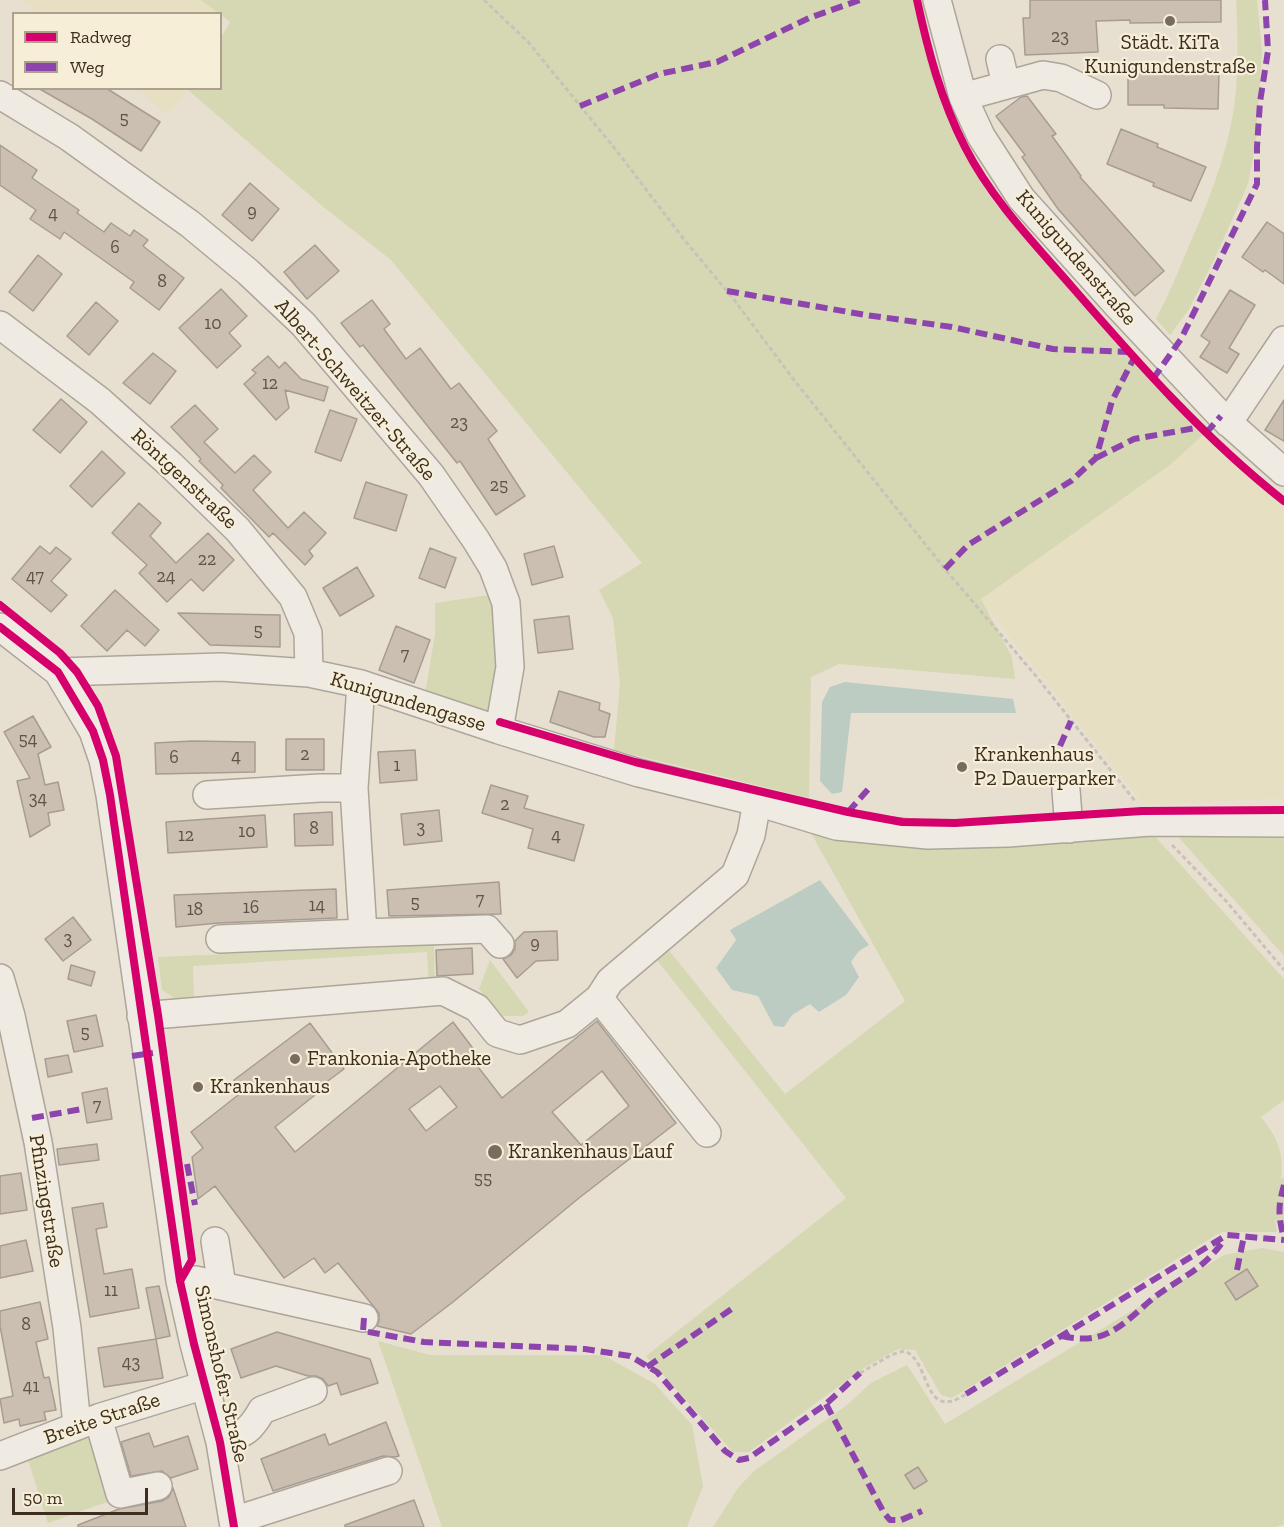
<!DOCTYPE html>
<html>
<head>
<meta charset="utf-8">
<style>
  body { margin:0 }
  #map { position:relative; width:1284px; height:1527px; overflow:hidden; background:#e7e0d1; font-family:"Zilla Slab",serif }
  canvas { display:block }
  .legend { position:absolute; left:12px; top:12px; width:210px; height:78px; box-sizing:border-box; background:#f7eed8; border:2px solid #ada18e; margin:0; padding:8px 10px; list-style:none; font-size:18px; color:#3d2e20 }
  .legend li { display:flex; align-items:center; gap:12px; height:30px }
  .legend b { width:30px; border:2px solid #ada18e }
  .scale { position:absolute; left:12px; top:1488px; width:136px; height:27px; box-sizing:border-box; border:3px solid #3d2e20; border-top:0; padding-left:8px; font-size:18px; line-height:21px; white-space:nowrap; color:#3d2e20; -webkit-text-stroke:4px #f7eed8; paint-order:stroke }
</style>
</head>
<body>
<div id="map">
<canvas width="1284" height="1527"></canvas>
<ul class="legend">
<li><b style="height:8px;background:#d6006c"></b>Radweg</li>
<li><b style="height:8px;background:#8e44ad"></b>Weg</li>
</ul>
<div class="scale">50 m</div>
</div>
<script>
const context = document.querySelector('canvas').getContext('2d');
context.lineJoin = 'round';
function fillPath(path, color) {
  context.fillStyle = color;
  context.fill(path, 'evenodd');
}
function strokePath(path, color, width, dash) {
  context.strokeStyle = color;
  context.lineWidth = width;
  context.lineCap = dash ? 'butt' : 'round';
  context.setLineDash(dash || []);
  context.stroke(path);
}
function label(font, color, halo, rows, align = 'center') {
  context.font = font + ' "Zilla Slab",serif';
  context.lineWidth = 4.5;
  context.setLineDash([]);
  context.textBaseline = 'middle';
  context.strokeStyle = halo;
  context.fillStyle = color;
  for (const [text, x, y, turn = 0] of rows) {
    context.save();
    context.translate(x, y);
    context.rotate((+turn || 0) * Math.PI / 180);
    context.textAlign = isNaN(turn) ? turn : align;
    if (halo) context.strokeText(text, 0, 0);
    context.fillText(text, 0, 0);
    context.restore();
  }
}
fillPath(new Path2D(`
  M19,0H201L219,13H41Z
  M138,89H189L167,115Z
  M1203,435L1284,506V798L1144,805L980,599L1170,465Z`), '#e6dfc2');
fillPath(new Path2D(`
  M201,0H913L925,50L942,106L962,150L990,197L1121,349L1153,379L1203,435L1170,465L981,599L1012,657L1015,679L839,664L811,677L809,798L614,750L620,683L613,618L599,590L642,563L391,260L321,205L188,90L189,88H220L221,38L230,22Z
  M1236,0H1257L1262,51L1256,142L1248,184L1214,260L1189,309L1170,335L1156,319C1168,296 1178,272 1188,248C1207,205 1225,161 1233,114C1239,77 1238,37 1236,0Z
  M489,595C498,634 498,671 490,710L480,714L425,694L435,634V603Z
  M1151,832L1284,979V1100L1261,1117C1277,1138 1284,1150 1281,1179L1284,1177V1234L1275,1219L1277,1232H1223L1216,1235L952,1398L941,1395L915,1350L898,1349L864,1368L749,1452H733L646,1356L846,1198L656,959L667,948L785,1094L905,1001L811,833L941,846Z
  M1174,832L1284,836V956Z
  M434,945L435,985L429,987L427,952L193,966L194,1001L177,1000L162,990L158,957Z
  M490,960L529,1012L523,1016H503L479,989Z
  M1262,1248L1284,1252V1524L1276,1527H713L738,1488L754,1471L847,1405L871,1383L907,1365L945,1424L1224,1255Z
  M378,1341L430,1355H603L655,1384L692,1425L703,1486L687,1527H442Z
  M89,1434L110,1501L48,1523L27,1457Z`), '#d6d7b3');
fillPath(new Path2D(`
  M845,682L1013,699L1016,713H851L842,792L832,794L820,781L822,702L830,687Z
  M820,880L869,945L859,951L851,962L859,977L846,995L819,1012L810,1004L792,1015L784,1027L774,1026L758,996L732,990L716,968L736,940L730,930Z`), '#bcccc2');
const building = new Path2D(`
  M1030,0H1221V22L1130,23V20L1096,21L1098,52L1025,55L1023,18H1030Z
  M1128,69H1166V72L1219,73L1218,109L1164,108V105H1128Z
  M38,88H106L160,122L141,151L92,119Z
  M1027,96L1056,134L1052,136L1081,176L1080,177L1164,271L1135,296L1058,209L1022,157L1025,155L996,116L1021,97Z
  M1121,129L1158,144L1157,147L1206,167L1191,201L1153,186L1154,183L1107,164Z
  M0,145L37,170L32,178L79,210L77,213L104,232L111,223L130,236L134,230L148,240L143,246L184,278L159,310L130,288L134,282L64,232L60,239L30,219L36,210L0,185Z
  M250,183L279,209L252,241L222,215Z
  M1267,222L1284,234V284L1265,270L1263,272L1242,257Z
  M315,245L339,271L307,299L284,272Z
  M38,255L62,274L33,311L9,292Z
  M221,289L247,316L229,333L241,346L217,368L179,328Z
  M1230,290L1255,305L1229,348L1239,354L1227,373L1200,357L1210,342L1201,336Z
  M372,300L390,324L384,329L406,359L420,348L451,389L459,383L497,431L488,439L525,496L496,515L460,461L457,463L363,345L360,347L341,323Z
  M96,302L118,321L89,355L67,336Z
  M153,353L176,371L150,404L123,383Z
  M268,356L279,368L285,362L301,379L328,387L324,401L285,390L289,408L276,420L244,384L256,373L252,370Z
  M61,399L87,422L60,453L33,430Z
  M1284,400V441L1265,430Z
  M195,405L218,429L204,442L235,473L254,455L271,472L253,490L288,528L304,512L326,533L309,551L313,556L305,565L273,533L269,537L221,488L223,485L199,461L201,459L171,427Z
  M330,410L357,419L341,461L315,452Z
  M102,451L125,473L92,507L70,486Z
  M366,482L407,495L396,531L354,518Z
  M139,503L161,523L150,536L176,563L208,533L234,560L203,591L191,579L167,602L139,573L147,565L112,533Z
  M40,546L50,554L56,547L71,559L51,581L67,595L51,612L12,579Z
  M554,546L563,577L532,585L524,554Z
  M430,548L456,558L445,588L419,578Z
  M357,567L374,596L340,616L323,588Z
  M115,590L159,630L145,646L127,630L107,651L81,626Z
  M178,613L280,615V647L210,645Z
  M569,616L573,649L538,653L534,620Z
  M396,626L430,640L414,683L379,670Z
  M559,691L600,703L599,710L610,714L605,737H594L550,722Z
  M33,716L51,747L38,754L45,785L58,782L64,810L48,813L50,825L30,837L17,781L30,778L4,732Z
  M286,739H324V770H286Z
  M192,741L255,742V772L156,774L155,743Z
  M415,750L417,780L380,783L378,752Z
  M491,785L528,796L524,808L584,825L574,861L528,848L533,829L482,813Z
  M439,810L442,841L404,845L401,814Z
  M332,812L333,845L295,846L294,814Z
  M265,815L267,847L168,853L166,822Z
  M499,882L501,914L389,916L387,890Z
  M336,889L337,918L219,923L176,927L174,895Z
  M73,917L91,940L63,961L45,939Z
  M557,931L558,960L536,961L517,978L503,959L511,955L515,949V941L524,932Z
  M472,948L473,974L437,976L436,950Z
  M71,965L95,972L91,986L68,979Z
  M96,1015L103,1046L74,1052L67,1021Z
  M597,1021L676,1123L579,1198L453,1302L411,1334L377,1326L379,1321V1313L338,1263L325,1273L314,1258L284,1278L215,1186L198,1199L192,1157L203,1148L191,1132L242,1092L234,1080L310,1023L344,1069L313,1092L315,1095L275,1127L295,1152L453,1022L478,1055L472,1059L502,1098ZM602,1071L629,1106L581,1145L552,1112ZM440,1086L457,1107L426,1131L409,1109Z
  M68,1055L72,1072L48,1077L45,1059Z
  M107,1088L112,1119L87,1123L82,1093Z
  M97,1144L99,1160L59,1165L57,1149Z
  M21,1173L27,1210L0,1214V1176Z
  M103,1203L107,1227L96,1229L104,1274L132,1269L139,1308L90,1317L72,1208Z
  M26,1240L33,1271L0,1278V1246Z
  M1247,1269L1258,1286L1236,1300L1225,1283Z
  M159,1286L170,1336L156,1339L146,1288Z
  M40,1302L48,1339L36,1342L44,1378L49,1377L56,1410L44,1412L46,1420L20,1426L19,1419L4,1423L0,1399L13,1396L0,1326V1311Z
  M277,1332L370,1359L378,1383L341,1395L337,1383L328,1386L323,1379L316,1376H308L276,1366L241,1378L231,1349Z
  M156,1339L163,1378L104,1387L98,1348Z
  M386,1422L399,1456L395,1457L383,1456L273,1491L261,1459L325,1434L329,1445Z
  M149,1433L154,1447L188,1436L198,1469L171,1478L162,1471L131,1476L121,1442Z
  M918,1467L927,1481L914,1489L905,1475Z
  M173,1488L186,1527H78V1525L119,1509L162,1501L169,1497Z
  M414,1500L424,1527H345V1525Z`);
fillPath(building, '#cbbfb2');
strokePath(building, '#a89c90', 1.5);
const minor = new Path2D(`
  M937,0L963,97L981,136L1021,198L1117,305L1221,416L1284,472
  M1000,59L1006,85
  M0,95L69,137L190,224L248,272L303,324L431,475L476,540L493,568L506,603L510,667L499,730
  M963,97L1043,75L1061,78L1097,95
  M0,325L100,401L171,465L238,530L293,597L308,633L309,673
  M1228,423L1284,340
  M0,627L58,672L93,731L103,760L110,795L180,1281L194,1344L220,1442L234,1527
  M58,672L221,667L309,673L361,684L499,730L639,773L757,802L836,826L928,835L1008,833L1150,822L1284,823
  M1066,790L1069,829
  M207,795L320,788H354
  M363,933L487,929L500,944
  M220,939L363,933L354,788L361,684
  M0,978L11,1016L38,1142L67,1328L77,1425
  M599,998L707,1133
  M141,1016L443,991L477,1008L497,1033L520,1040L567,1024L599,998L610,981L735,875L751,835L757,802
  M215,1241L222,1286
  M180,1281L195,1280L364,1318
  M98,1418L120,1494L158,1486
  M220,1442C244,1433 249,1433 262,1410L313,1391
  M0,1456L98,1418L205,1385
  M233,1521L388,1471`);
strokePath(minor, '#ada599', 30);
strokePath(new Path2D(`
  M484,0L529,43L616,150L686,242L732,297L794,380L945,569L1036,676L1135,801
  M1172,845L1226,901L1284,970
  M860,1373L891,1355L904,1351C931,1359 922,1424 966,1394`), '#c8c2b9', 3, [4.5, 3]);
strokePath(minor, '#efebe3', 27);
strokePath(new Path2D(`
  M580,106L659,74L717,62L809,18L860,0
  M727,291L866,315L952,327L1053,349L1128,352
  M1153,379L1181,339L1257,184V147L1260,102L1268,51L1265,0
  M1206,433L1221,416
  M1096,458L1134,439L1201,427
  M945,569L968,545L1071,481L1096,458L1112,401L1134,358
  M1060,746L1071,721
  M848,812L872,785
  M132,1056L153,1053
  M32,1118L82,1109
  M187,1164L195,1205
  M1284,1185C1278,1206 1278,1216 1284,1238
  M1237,1270L1244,1236
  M364,1318L363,1331L424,1342L585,1349L630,1356L657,1372L725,1451L739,1460L749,1458L826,1404L860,1373
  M1062,1336C1079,1340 1097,1340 1112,1331C1127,1323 1142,1307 1156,1296C1183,1276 1203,1270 1224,1240
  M647,1367L736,1306
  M966,1394L1227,1235L1284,1240
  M826,1404L884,1513L890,1520H901L922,1511`), '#8e44ad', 6, [12, 6]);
strokePath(new Path2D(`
  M917,0C928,51 941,100 965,147C992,200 1034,243 1073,288C1138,363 1205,439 1284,501
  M0,605L60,653L77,672L98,706L116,756L158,1015L192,1260L180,1281
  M0,627L58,672L93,731L103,760L110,795L180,1281L194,1344L220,1442L234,1527
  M500,722L635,762L848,812L902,822L955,823L1142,811L1284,810`), '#d6006c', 8);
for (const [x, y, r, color] of [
  [1170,21,6,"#786c5e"],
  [962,767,6,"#786c5e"],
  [295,1059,6,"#786c5e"],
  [198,1087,6,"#786c5e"],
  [495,1152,8,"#786c5e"]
]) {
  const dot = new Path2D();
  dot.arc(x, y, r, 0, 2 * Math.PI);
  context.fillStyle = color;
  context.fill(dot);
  strokePath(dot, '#f7eed8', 2);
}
label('18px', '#605244', null, [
  ["23",1060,37],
  ["5",124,119],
  ["9",252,212],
  ["4",53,214],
  ["6",115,248],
  ["8",162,282],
  ["10",213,324],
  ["12",270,384],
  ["23",459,423],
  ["25",499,486],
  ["22",207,560],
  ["47",35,577],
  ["24",166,577],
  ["5",258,631],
  ["7",405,655],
  ["54",28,740],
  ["2",305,755],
  ["4",236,757],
  ["6",174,758],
  ["1",397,766],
  ["34",38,799],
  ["2",505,805],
  ["3",421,828],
  ["8",314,829],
  ["10",247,832],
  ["12",186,836],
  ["4",556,836],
  ["7",480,900],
  ["5",415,903],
  ["14",317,906],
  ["16",251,908],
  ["18",195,910],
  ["3",68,939],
  ["9",535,944],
  ["5",85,1033],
  ["7",97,1106],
  ["55",483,1179],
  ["11",111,1291],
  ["8",26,1325],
  ["43",131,1363],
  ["41",31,1387]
]);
label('21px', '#3d2e20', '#f7eed8', [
  ["Städt. KiTa",1170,43,"center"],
  ["Kunigundenstraße",1170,67,"center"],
  ["Krankenhaus",974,755],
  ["P2 Dauerparker",974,779],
  ["Frankonia-Apotheke",307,1059],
  ["Krankenhaus",210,1087],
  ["Krankenhaus Lauf",508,1152]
], 'left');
label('21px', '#3d2e20', '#f7eed8', [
  ["Kunigundenstraße",1076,258,49],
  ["Albert-Schweitzer-Straße",355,390,49],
  ["Röntgenstraße",184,479,43],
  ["Kunigundengasse",408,702,17],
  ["Pfinzingstraße",46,1201,81],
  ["Simonshofer Straße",221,1374,77],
  ["Breite Straße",102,1419,-19]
]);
</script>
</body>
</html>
